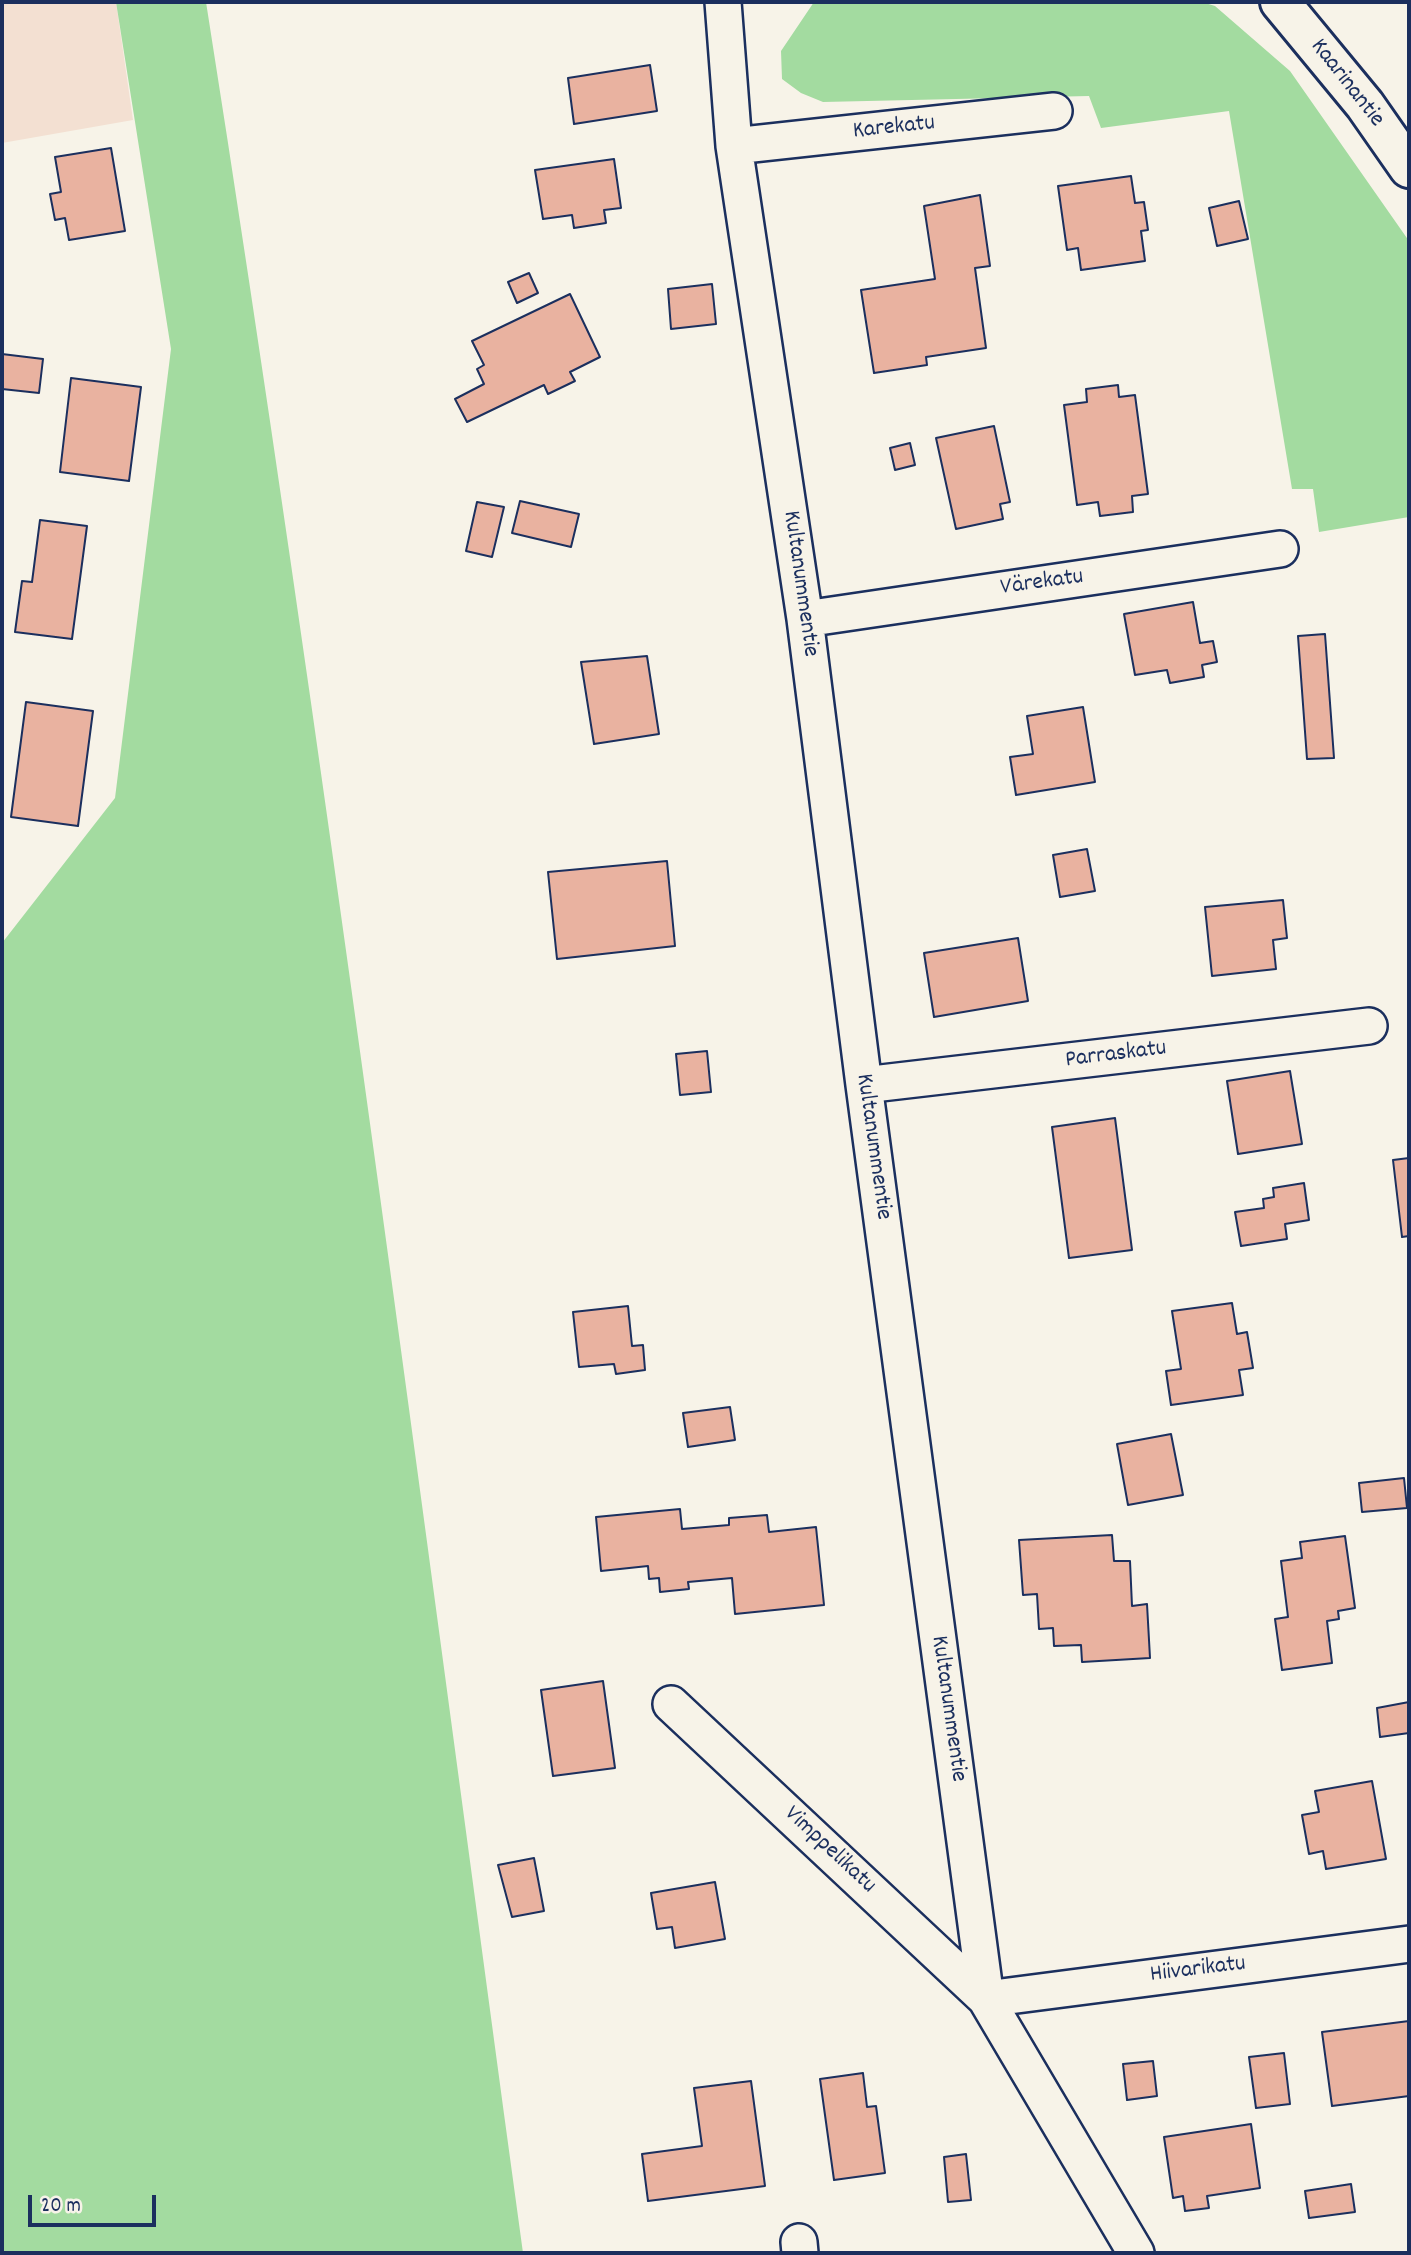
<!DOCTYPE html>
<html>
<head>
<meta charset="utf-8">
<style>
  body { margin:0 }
  #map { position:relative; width:1411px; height:2255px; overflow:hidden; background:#f7f3e8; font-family:Dekko,sans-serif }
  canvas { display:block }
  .frame { position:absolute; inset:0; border:4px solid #1b2f5e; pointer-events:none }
  .scale { position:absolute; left:28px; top:2195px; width:128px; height:32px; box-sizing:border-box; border:4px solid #1b2f5e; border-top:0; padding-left:9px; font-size:21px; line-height:24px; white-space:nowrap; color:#1b2f5e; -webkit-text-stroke:5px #f7f3e8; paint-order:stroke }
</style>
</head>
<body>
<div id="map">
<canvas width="1411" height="2255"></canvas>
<div class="frame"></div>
<div class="scale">20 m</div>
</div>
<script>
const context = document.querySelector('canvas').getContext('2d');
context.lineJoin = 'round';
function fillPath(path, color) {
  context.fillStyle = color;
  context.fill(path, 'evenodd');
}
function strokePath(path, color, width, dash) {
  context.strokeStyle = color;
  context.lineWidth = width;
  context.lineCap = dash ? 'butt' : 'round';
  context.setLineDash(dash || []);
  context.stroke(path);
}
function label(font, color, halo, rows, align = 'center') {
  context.font = font + ' Dekko,sans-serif';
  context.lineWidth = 7;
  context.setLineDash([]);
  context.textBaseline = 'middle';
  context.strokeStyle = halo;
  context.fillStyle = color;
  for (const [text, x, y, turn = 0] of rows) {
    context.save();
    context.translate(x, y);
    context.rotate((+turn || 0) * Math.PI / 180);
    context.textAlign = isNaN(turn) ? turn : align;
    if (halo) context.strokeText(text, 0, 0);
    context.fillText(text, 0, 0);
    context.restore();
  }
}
fillPath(new Path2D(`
  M2,2H116L133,120L2,143Z`), '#f3e0d2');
fillPath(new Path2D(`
  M116,2H206C324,750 421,1502 523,2253H2V943L115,798L171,349Z
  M814,2H1202L1215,6L1290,71L1409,241V517L1319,532L1313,489H1292L1229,111L1101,128L1089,96L823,102L801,93L782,79L781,51Z`), '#a3dba0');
const building = new Path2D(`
  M650,65L657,111L574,124L568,78Z
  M111,148L125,231L69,240L65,218L55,220L50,194L61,192L55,157Z
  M614,159L621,208L604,210L606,223L574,228L572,215L543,219L535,170Z
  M1131,176L1135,203L1144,202L1148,230L1141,231L1145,261L1081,270L1078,248L1067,250L1058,186Z
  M980,195L990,266L975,268L986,348L926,357L927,365L874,373L861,290L935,279L924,206Z
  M1239,201L1248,239L1217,246L1209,208Z
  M529,273L538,293L517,303L508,282Z
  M712,284L716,324L671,329L668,289Z
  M570,294L600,357L570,372L575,381L548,394L544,385L467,422L455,399L484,384L477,369L484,365L472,341Z
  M2,354L43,359L39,393L2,389Z
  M71,378L141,387L129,481L60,472Z
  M1118,385L1119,397L1135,395L1148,494L1132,496L1133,512L1100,516L1098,502L1077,505L1064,405L1087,402L1086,389Z
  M994,426L1010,502L1000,504L1003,519L956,529L936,438Z
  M910,443L915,465L895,470L890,448Z
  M520,501L579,514L571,547L512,533Z
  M477,502L504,507L492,557L466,551Z
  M40,520L87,526L72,639L15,632L22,581L32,582Z
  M1193,602L1200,643L1213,641L1217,662L1202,665L1204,677L1170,683L1167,670L1135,675L1124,614Z
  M1325,634L1334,758L1307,759L1298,636Z
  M647,656L659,734L594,744L581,662Z
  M26,702L93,711L78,826L11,817Z
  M1083,707L1095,782L1016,795L1010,757L1033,754L1027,716Z
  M1087,849L1095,891L1060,897L1053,855Z
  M667,861L675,946L557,959L548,872Z
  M1283,900L1287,938L1273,940L1276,969L1212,976L1205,907Z
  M1018,938L1028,1001L934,1017L924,953Z
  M707,1051L711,1092L680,1095L676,1054Z
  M1290,1071L1302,1144L1238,1154L1227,1081Z
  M1115,1118L1132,1250L1069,1258L1052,1127Z
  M1409,1158V1236L1402,1237L1393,1160Z
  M1304,1183L1309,1220L1285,1224L1287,1239L1241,1246L1235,1212L1264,1208L1263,1199L1274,1197L1273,1188Z
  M1232,1303L1237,1334L1247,1332L1253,1368L1239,1370L1243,1395L1171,1405L1166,1371L1181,1369L1172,1311Z
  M628,1306L632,1346L643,1345L645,1370L616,1374L614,1364L579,1367L573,1312Z
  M730,1407L735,1440L688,1447L683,1413Z
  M1171,1434L1183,1495L1128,1505L1117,1444Z
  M1404,1478L1407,1508L1362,1512L1359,1483Z
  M680,1509L682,1529L729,1525V1518L767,1515L769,1532L816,1527L824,1605L735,1614L732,1578L688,1582L689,1589L660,1592L659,1578L649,1579L648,1566L601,1571L596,1517Z
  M1112,1535L1114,1561H1130L1132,1606L1147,1604L1150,1658L1082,1662L1081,1645L1054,1646L1053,1628L1039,1629L1037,1594L1023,1595L1019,1540Z
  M1345,1536L1355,1608L1338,1611L1339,1619L1327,1621L1332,1663L1282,1670L1275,1619L1288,1617L1281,1561L1302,1558L1300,1542Z
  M603,1681L615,1768L553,1776L541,1690Z
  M1409,1702V1733L1380,1737L1377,1708Z
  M1372,1781L1386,1859L1326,1869L1323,1851L1309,1854L1302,1815L1319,1812L1315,1791Z
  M534,1858L544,1911L512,1917L498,1865Z
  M715,1882L725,1939L675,1948L672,1927L657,1929L651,1893Z
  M1409,2021V2096L1332,2106L1322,2032Z
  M1284,2053L1290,2104L1256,2108L1249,2057Z
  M1153,2061L1157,2096L1127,2100L1123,2064Z
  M863,2073L867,2107L876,2106L885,2173L834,2180L820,2079Z
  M751,2081L765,2186L648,2201L642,2154L702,2146L694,2088Z
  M1251,2124L1260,2188L1207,2196L1209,2208L1185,2211L1183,2196L1173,2198L1164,2137Z
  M966,2154L971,2200L948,2202L944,2157Z
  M1351,2184L1355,2212L1309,2218L1305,2191Z`);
fillPath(building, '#e9b2a0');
strokePath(building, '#1b2f5e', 2);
const minor = new Path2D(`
  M723,2L734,146L805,619L864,1085L986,1999L1136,2253
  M734,146L1054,111
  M805,619L1280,549
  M864,1085L1369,1026
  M671,1704L986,1999L1409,1944
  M799,2242L800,2253`);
const secondary = new Path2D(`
  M1280,2L1365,105L1409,168`);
strokePath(minor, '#1b2f5e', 40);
strokePath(secondary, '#1b2f5e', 44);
strokePath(minor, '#f7f3e8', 35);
strokePath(secondary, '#f7f3e8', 38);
label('24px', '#1b2f5e', '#f7f3e8', [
  ["Kaarinantie",1346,84,52],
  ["Karekatu",894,129,-6],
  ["Kultanummentie",799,584,82],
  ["Värekatu",1042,584,-8],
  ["Parraskatu",1116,1056,-7],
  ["Kultanummentie",872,1147,82],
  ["Kultanummentie",947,1709,82],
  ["Vimppelikatu",829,1851,43],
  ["Hiivarikatu",1198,1971,-7]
]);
</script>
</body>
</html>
